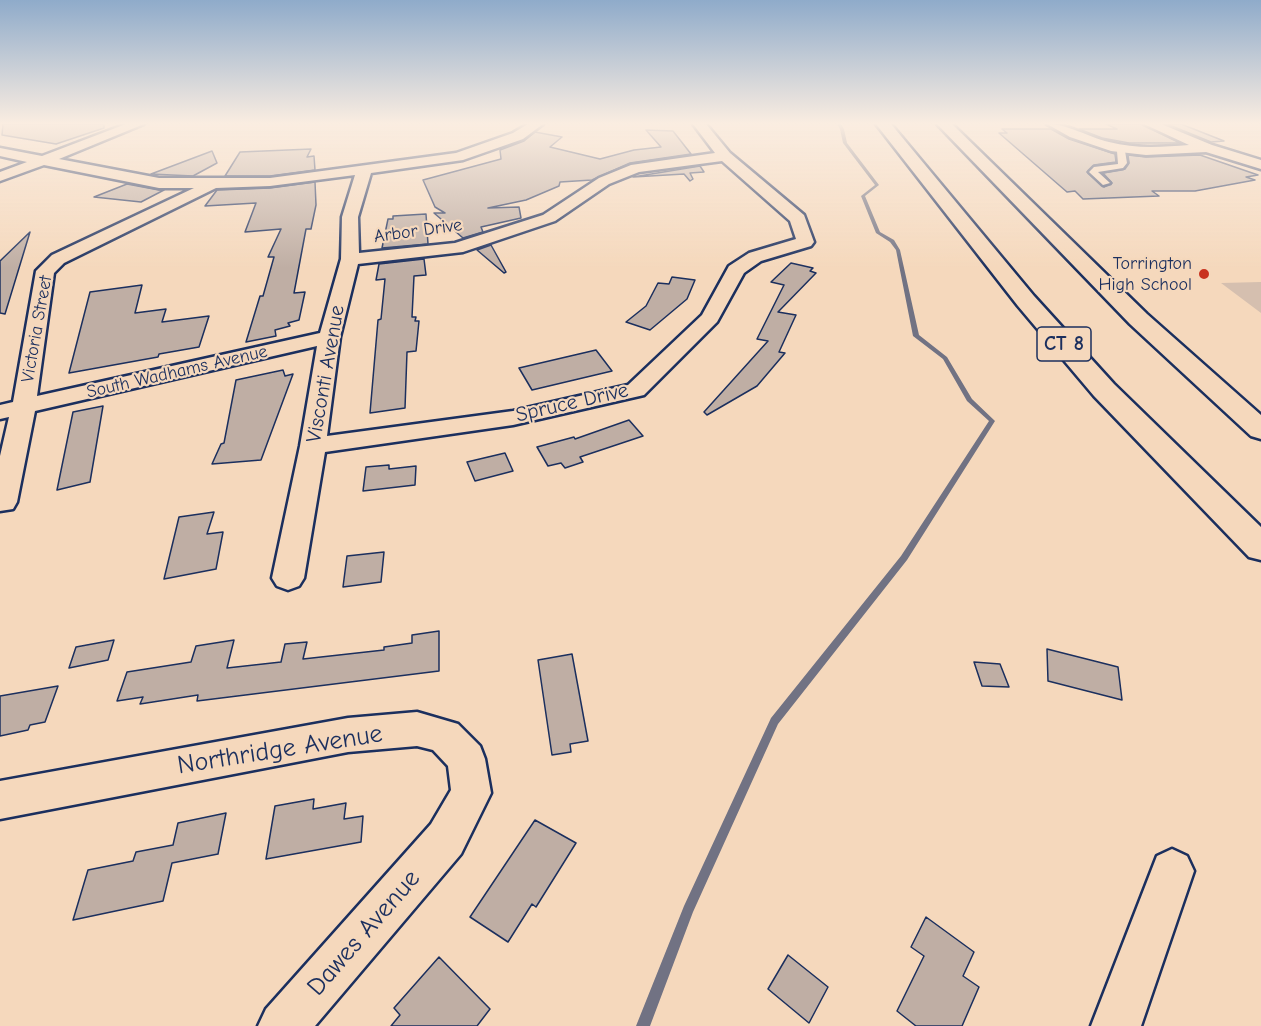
<!DOCTYPE html>
<html>
<head>
<meta charset="utf-8">
<style>
  body { margin:0 }
  canvas { display:block; background:#f5d8bc }
</style>
</head>
<body>
<canvas width="1261" height="1026"></canvas>
<script>
const context = document.querySelector('canvas').getContext('2d');
context.lineJoin = 'round';
function fillPath(path, color) {
  context.fillStyle = color;
  context.fill(path, 'evenodd');
}
function strokePath(path, color, width, dash) {
  context.strokeStyle = color;
  context.lineWidth = width;
  context.lineCap = dash ? 'butt' : 'round';
  context.setLineDash(dash || []);
  context.stroke(path);
}
function label(font, color, halo, rows, align = 'center') {
  context.font = font + ' "Comic Neue",sans-serif';
  context.lineWidth = 4.5;
  context.setLineDash([]);
  context.textBaseline = 'middle';
  context.strokeStyle = halo;
  context.fillStyle = color;
  for (const [text, x, y, turn = 0] of rows) {
    context.save();
    context.translate(x, y);
    context.rotate((+turn || 0) * Math.PI / 180);
    context.textAlign = isNaN(turn) ? turn : align;
    if (halo) context.strokeText(text, 0, 0);
    context.fillText(text, 0, 0);
    context.restore();
  }
}
fillPath(new Path2D(`
  M1261,282V313L1221,283Z`), '#d5bfaf');
fillPath(new Path2D(`
  M837,124H841L844,129L847,143L879,185L865,196L880,232L894,240L900,250L919,335L947,357L972,399L995,421L907,560L778,724L693,912L650,1026H636L684,906L771,718L901,556L989,421L967,401L943,359L913,336L896,250L890,242L876,233L861,196L875,185L843,143L840,129Z`), '#717283');
const building = new Path2D(`
  M3,124H104V128L56,144L2,135Z
  M1106,124H1142L1180,143H1129L1102,138L1079,129H1117Z
  M1167,124H1181L1224,141L1211,142Z
  M1002,129H1051L1069,139L1115,154L1116,162L1094,165L1087,172L1104,187L1112,183L1103,173L1125,169L1129,163L1128,155L1146,157L1200,155L1258,175L1246,177L1255,180L1195,191H1152L1159,196L1083,199L1075,191L1067,192L999,133H1007Z
  M646,130L673,131L691,154L630,163L592,180L560,182L559,186L526,200L488,208L519,207L521,218L481,227L483,232L463,238L434,213H445L435,207L423,180L501,159L500,150L524,141L535,132L562,137L550,147L600,159L634,150L661,147Z
  M311,149L307,157L314,156L315,170L270,176H225L240,152Z
  M212,151L217,163L193,176L151,174Z
  M700,166L704,172L690,173L693,179L690,181L684,174L633,177Z
  M315,182L316,205L311,229H306L294,293L305,292L299,320L288,323L290,326L275,330L276,336L246,342L260,296H263L274,257H268L281,229L245,232L256,203L205,206L217,190L270,188Z
  M127,184L159,190H164L141,202L94,197Z
  M426,214L428,244L382,248L388,219H393V216Z
  M30,232L5,314L0,313V261Z
  M491,245L506,272L504,273L477,250Z
  M424,259L426,275L414,276L412,317H416L415,321H419L416,351L407,352L405,408L370,413L378,320L381,319L385,279L376,280L379,264Z
  M791,263L813,268L810,271L816,273L778,312L796,315L779,352L785,353L757,386L707,415L704,412L768,341L757,339L784,285L771,282Z
  M672,277L695,280L687,299L650,330L626,322L646,306L658,283L669,284Z
  M142,285L135,313L166,309L162,322L209,316L199,347L159,354L158,357L69,373L90,292Z
  M596,350L612,371L532,390L519,368Z
  M283,370L285,376L293,374L261,460L212,464L221,444L224,443L236,380Z
  M103,406L90,482L57,490L73,412Z
  M629,420L643,436L580,457L583,462L565,468L561,463L548,466L537,447L574,437L575,439Z
  M505,453L513,471L475,481L467,462Z
  M389,465V469L416,466L415,485L363,491L366,467Z
  M214,512L207,534L223,532L216,569L164,579L179,517Z
  M384,552L381,582L343,587L347,556Z
  M439,631V671L197,701L198,695L140,704L143,697L117,701L127,672L191,662L196,646L234,640L227,668L281,662L285,644L307,642L303,659L384,650V647L412,643V635Z
  M114,640L108,660L69,668L76,647Z
  M1047,649L1118,667L1122,700L1048,681Z
  M572,654L588,741L570,744L571,752L552,755L538,660Z
  M974,662L1000,664L1009,687L982,686Z
  M58,686L45,722L30,725L28,730L0,736V696Z
  M314,799L313,809L346,803L344,819L363,816L361,842L266,859L275,806Z
  M226,813L218,854L172,863L163,901L73,920L88,870L133,861L136,852L173,845L178,823Z
  M535,820L576,843L536,907L532,904L508,942L470,917Z
  M926,917L974,952L963,976L979,987L962,1026H916L897,1011L924,956L911,947Z
  M788,955L828,987L809,1023L768,989Z
  M439,957L490,1009L477,1026H391L400,1015L394,1008Z`);
fillPath(building, '#bfaea4');
strokePath(building, '#1b2f5e', 1.5);
const service = new Path2D(`
  M1121,149L1125,151L1127,163L1123,168L1098,172L1110,183L1103,185L1089,172L1094,167L1118,164L1117,151Z`);
const minor = new Path2D(`
  M126,124H144L59,159L159,178H270L456,153L513,133L528,124H543L523,139L463,160L371,173L358,217L359,253L455,243L543,215L599,178L631,165L715,153L693,124H706L730,153L804,215L814,242L811,246L761,261L744,273L717,322L644,395L513,425L325,452L304,578L299,586L288,590L277,586L272,578L300,446L317,346L35,411L17,502L13,509L0,511V456L9,417L0,419V405L13,402L36,271L52,255L194,188H159L44,165L0,181V172L27,162L0,156V148L42,156ZM722,161L790,221L796,239L749,253L729,266L702,315L628,385L513,411L327,436L340,337L358,264L463,252L555,221L609,184L639,172ZM355,175L342,217L341,259L320,333L37,396L54,273L64,263L216,188L270,186Z
  M1047,124C1069,124 1087,137 1109,142C1135,149 1162,147 1189,145L1144,124H1161L1212,145L1261,160V169L1206,152L1146,155L1111,151L1070,137Z
  M417,712L458,724L480,746L485,759L491,793L461,854L315,1026H258L266,1009L431,824L451,790L448,766L433,750L417,746L348,752L0,819V781L348,718Z
  M1172,849L1187,856L1194,871L1141,1026H1091L1157,856Z`);
const motorway = new Path2D(`
  M876,124H891L1034,296L1114,384L1261,527V560L1249,557L1094,396L1018,306Z
  M937,124H952L1147,314L1261,415V439L1251,436L1130,324Z`);
strokePath(service, '#1b2f5e', 5);
strokePath(minor, '#1b2f5e', 5);
strokePath(motorway, '#1b2f5e', 5);
fillPath(service, '#f5d8bc');
fillPath(minor, '#f5d8bc');
fillPath(motorway, '#f5d8bc');
const sky = context.createLinearGradient(0, 0, 0, 268);
sky.addColorStop(0, '#8fabca');
sky.addColorStop(0.46, '#faede1');
sky.addColorStop(1, '#faede100');
context.fillStyle = sky;
context.fillRect(0, 0, 1261, 268);
for (const [x, y, r, color] of [
  [1204,274,6,"#c8321e"]
]) {
  const dot = new Path2D();
  dot.arc(x, y, r, 0, 2 * Math.PI);
  context.fillStyle = color;
  context.fill(dot);
  strokePath(dot, '#f5d8bc', 2);
}
label('18px', '#1b2f5e', '#f5d8bc', [
  ["Arbor Drive",418,231,-8],
  ["Victoria Street",37,329,-80],
  ["South Wadhams Avenue",177,372,-13]
]);
label('18px', '#1b2f5e', '#f5d8bc', [
  ["Torrington",1192,264],
  ["High School",1192,285]
], 'right');
for (const [x, y, w] of [
  [1064,344,54]
]) {
  const box = new Path2D();
  box.roundRect(x - w / 2, y - 17, w, 34, 4.5);
  context.fillStyle = '#f5d8bc';
  context.fill(box);
  strokePath(box, '#1b2f5e', 1.5);
}
label('bold 20px', '#1b2f5e', null, [
  ["CT 8",1064,344]
]);
label('21px', '#1b2f5e', '#f5d8bc', [
  ["Visconti Avenue",326,374,-80],
  ["Spruce Drive",572,403,-13]
]);
label('26px', '#1b2f5e', '#f5d8bc', [
  ["Northridge Avenue",280,750,-9],
  ["Dawes Avenue",364,933,-49]
]);
</script>
</body>
</html>
